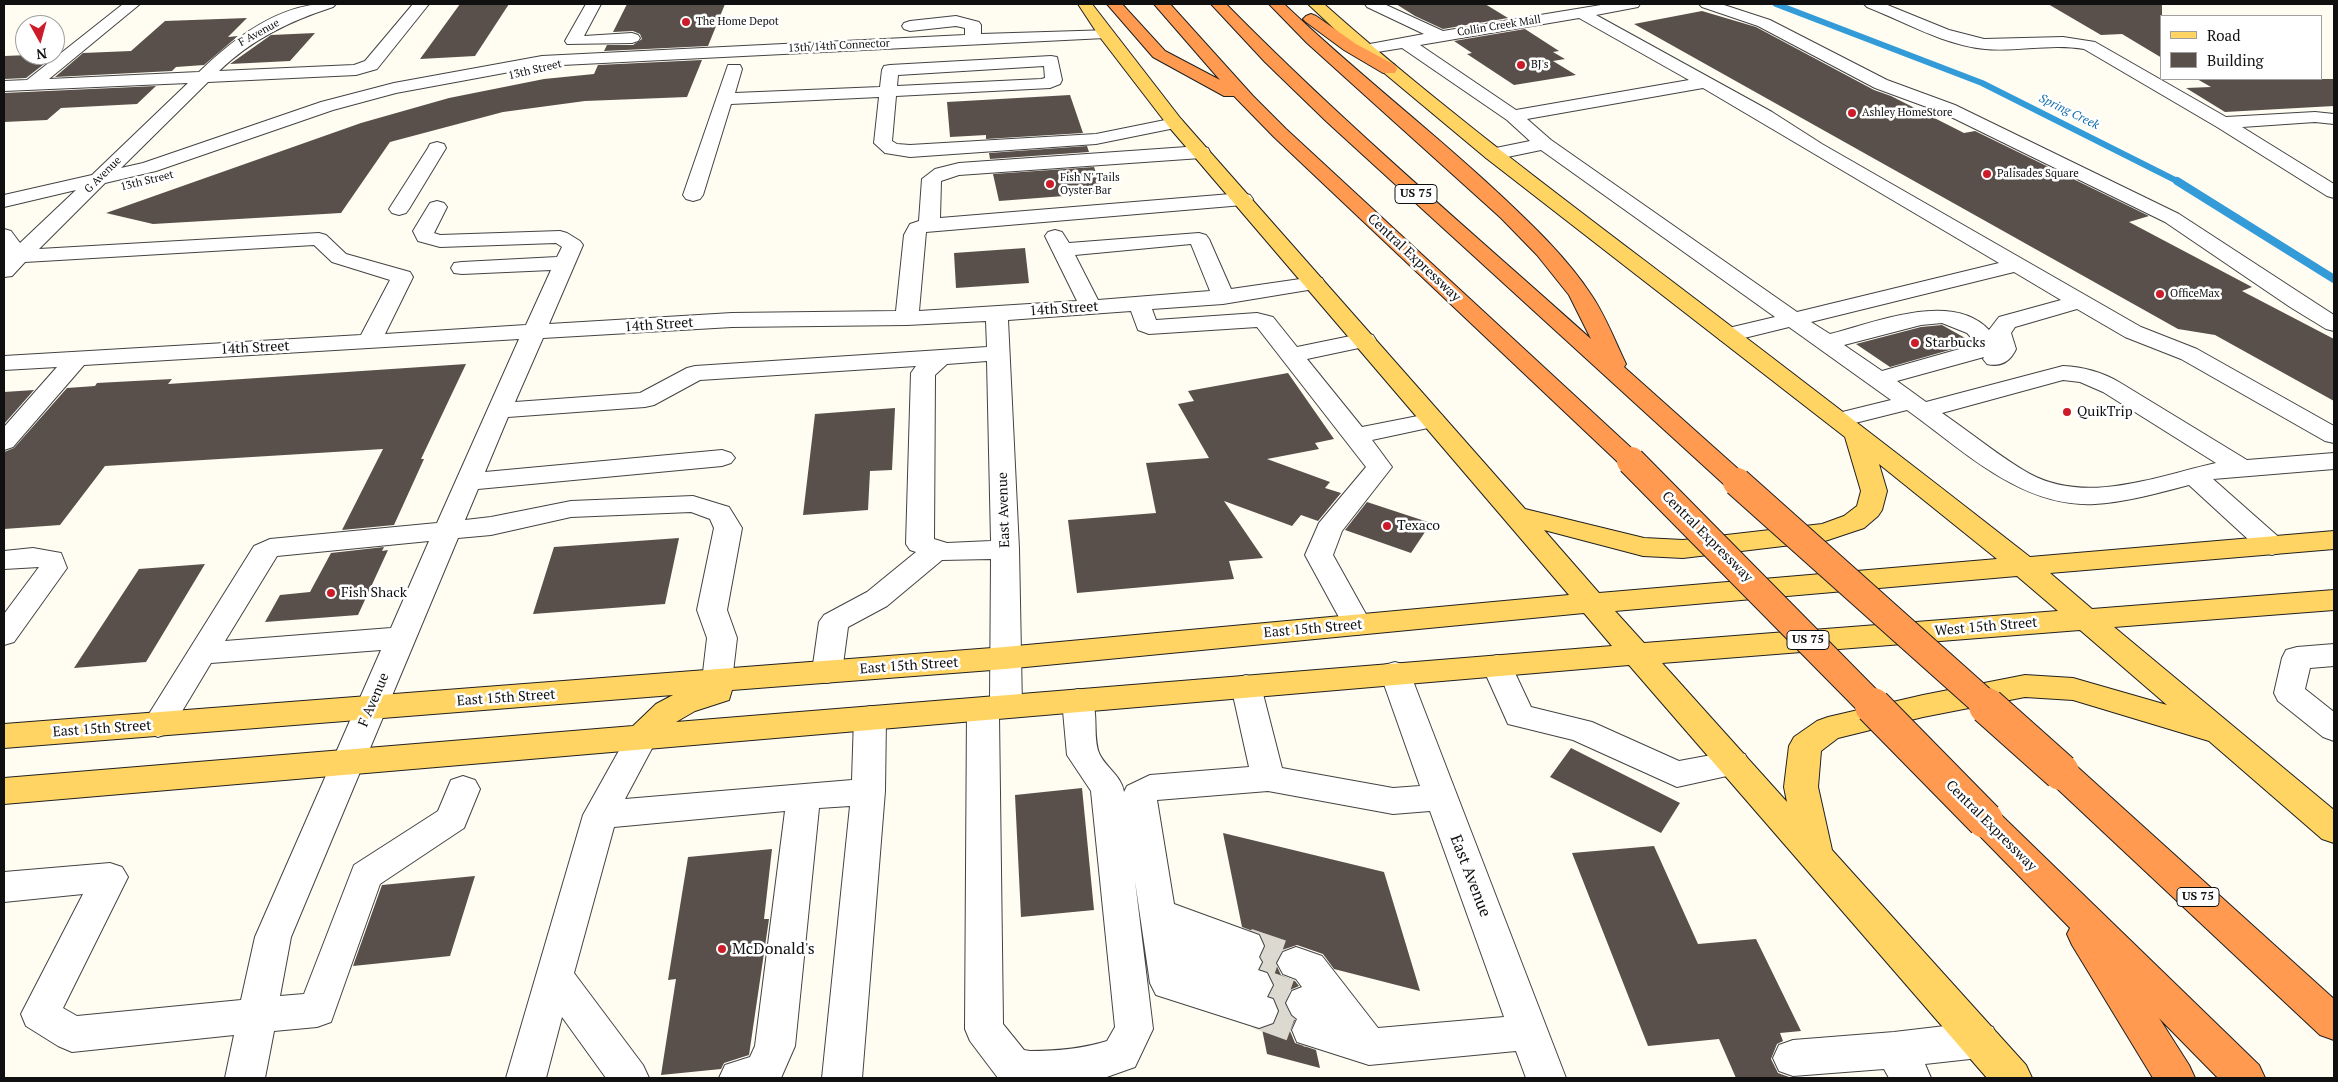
<!DOCTYPE html>
<html>
<head>
<meta charset="utf-8">
<style>
  body { margin:0 }
  #map { position:relative; width:2338px; height:1082px; overflow:hidden; background:#fffcf2; font-family:"PT Serif",serif }
  canvas { display:block }
  .frame { position:absolute; inset:0; border:5px solid #101010; pointer-events:none }
  .legend { position:absolute; left:2160px; top:15px; width:162px; height:65px; box-sizing:border-box; background:#fff; border:1px solid #9f9f9f; margin:0; padding:6px 9px; list-style:none; font-size:15px; color:#101010 }
  .legend li { display:flex; align-items:center; gap:10px; height:25px }
  .legend b { width:25px; border:1px solid #9f9f9f }
  .north { position:absolute; left:15px; top:15px; width:50px; height:50px; box-sizing:border-box; background:#fff; border:1px solid #9f9f9f; border-radius:50%; rotate:173deg; font-size:14px; font-weight:700; line-height:20px; text-align:center; color:#101010 }
  .north::after { content:''; display:block; margin:auto; width:18px; height:22px; background:#cc1b29; clip-path:polygon(50% 0,100% 100%,50% 72%,0 100%) }
</style>
</head>
<body>
<div id="map">
<canvas width="2338" height="1082"></canvas>
<div class="frame"></div>
<ul class="legend">
<li><b style="height:6px;background:#ffd462"></b>Road</li>
<li><b style="height:14px;background:#59504b"></b>Building</li>
</ul>
<div class="north">N</div>
</div>
<script>
const context = document.querySelector('canvas').getContext('2d');
context.lineJoin = 'round';
function strokePath(path, color, width, dash) {
  context.strokeStyle = color;
  context.lineWidth = width;
  context.lineCap = dash ? 'butt' : 'round';
  context.setLineDash(dash || []);
  context.stroke(path);
}
function fillPath(path, color) {
  context.fillStyle = color;
  context.fill(path, 'evenodd');
}
function label(font, color, halo, rows, align = 'center') {
  context.font = font + ' "PT Serif",serif';
  context.lineWidth = 5;
  context.setLineDash([]);
  context.textBaseline = 'middle';
  context.strokeStyle = halo;
  context.fillStyle = color;
  for (const [text, x, y, turn = 0] of rows) {
    context.save();
    context.translate(x, y);
    context.rotate((+turn || 0) * Math.PI / 180);
    context.textAlign = isNaN(turn) ? turn : align;
    if (halo) context.strokeText(text, 0, 0);
    context.fillText(text, 0, 0);
    context.restore();
  }
}
strokePath(new Path2D(`
  M1776,4L1982,83L2179,182`), '#339bd8', 6);
strokePath(new Path2D(`
  M2177,181L2334,279`), '#339bd8', 8);
fillPath(new Path2D(`
  M460,4H509L475,56L420,59Z
  M627,4H725L708,46L604,51L607,45H633L642,39L640,34L633,31L613,32Z
  M1396,4H1485L1508,18L1443,29L1415,16Z
  M2048,4H2162V58L2122,34L2101,35Z
  M1702,11L1756,27L1874,90L1891,96L1964,133L1975,131L2149,216L2129,222L2252,287L2242,291L2334,339V401L2215,335L2178,329L1634,24Z
  M247,18L228,37L238,36L204,65L176,67L172,71L55,77L83,53L131,51L165,21Z
  M1525,29L1559,51L1553,52L1565,59L1553,61L1576,75L1514,85L1467,54L1472,53L1454,41Z
  M315,33L290,61L230,64L271,35Z
  M55,54H57L26,78L4,79V56Z
  M702,60L687,97L585,101L503,112L390,142L341,213L153,224L106,213L361,123L449,98L544,79L594,74L598,65Z
  M2197,79H2334V106L2225,112L2186,88L2211,87Z
  M156,86L137,104L61,108L47,120L4,122V93Z
  M1070,95L1083,133L986,139V135L950,137L947,102Z
  M1087,146L1089,152L990,159L989,153Z
  M1094,167L1103,193L999,201L993,174Z
  M1025,248L1029,283L956,288L954,253Z
  M1942,325L1974,343L1890,367L1856,344L1921,327Z
  M466,364L421,459H424L394,525L342,530L383,449L105,466L60,525L4,529V452L14,448L67,388L95,386L97,383L172,379L168,384Z
  M1288,373L1334,439L1315,443L1319,449L1267,459L1330,482L1325,488L1341,493L1318,521L1301,515L1292,526L1224,501L1263,558L1229,561L1234,579L1077,593L1068,520L1156,513L1146,463L1209,458L1178,404L1194,401L1188,391Z
  M34,390L4,424V392Z
  M895,408L892,470L870,471L868,510L803,515L815,414Z
  M1367,502L1431,523L1411,553L1345,530Z
  M679,538L665,604L533,614L554,547Z
  M384,547L382,551L388,550L358,615L265,622L280,595L310,592L331,553Z
  M205,564L146,662L74,668L139,569Z
  M1571,748L1680,803L1661,833L1550,777Z
  M1082,788L1094,910L1021,917L1015,795Z
  M1223,833L1384,872L1420,991L1334,969L1323,954L1297,945L1282,950L1275,962L1281,975L1295,981L1299,986L1290,990L1284,1002L1290,1016L1295,1020L1290,1031L1295,1043L1316,1050L1320,1068L1267,1054L1262,1029L1275,1024L1280,1012L1275,998L1270,996L1275,984L1269,972L1261,969L1264,963L1261,957L1266,947L1261,934L1242,927Z
  M1654,846L1698,944L1756,939L1801,1031L1780,1033L1783,1041L1777,1044L1771,1059L1778,1073L1792,1078H1802H1736L1719,1039L1648,1046L1572,853Z
  M772,849L764,919H769L749,1055L724,1063L721,1069L661,1075L676,979L668,980L688,857Z
  M475,876L450,956L353,966L382,885Z`), '#59504b');
strokePath(new Path2D(`
  M1246,946L1296,963
  M1254,985L1305,1003
  M1259,1011L1311,1030`), '#dbd9d0', 36, [36, 18]);
const minor = new Path2D(`
  M123,4H140L49,79L199,72C234,38 283,0 336,4L333,7C290,21 252,39 219,71L354,65L365,61L413,4H429L377,69L356,75L208,82L121,168L143,163L321,102L394,83L542,56L965,35V28L956,26L910,31L904,29L902,26L904,23L910,21L956,16L979,22L981,25V34L1111,30L1113,33L1111,36L1105,38L542,66L396,93L333,110L156,171L105,183L39,249L319,233L326,235L346,254L410,272L413,277L385,334L526,325L551,270L462,274L454,273L451,268L454,263L462,262L557,257L562,247L556,243L440,247L418,241L413,231L430,203L437,201L444,203L447,207L434,233L440,235L560,231L567,233L580,241L583,245L549,324L732,313L896,311L904,235L910,224L919,221L922,179L935,169L959,163L1201,146L1208,148L1210,152L1208,156L1201,158L959,175L941,181L940,218L1243,193L1250,195L1253,199L1250,203L1243,205L926,232L919,311L1077,301L1045,236L1048,232L1055,230L1062,232L1069,243L1199,233L1206,235L1209,239L1231,289L1314,277L1322,278L1325,283L1322,288L1314,289L1223,304L1152,309L1156,320L1257,313L1273,317L1297,347L1365,333L1373,335L1376,340L1373,345L1307,359L1362,427L1433,413L1442,415L1445,420L1442,425L1372,440L1392,467L1342,531L1333,555L1372,625L1367,632L1357,635L1347,632L1305,555L1319,523L1366,467L1257,327L1149,334L1138,330L1131,311L1008,320L1019,549L1022,707L1017,715L1006,718L999,716L1003,1024L1024,1050L1030,1051C1057,1051 1081,1049 1107,1041L1115,1027L1091,791L1067,755L1062,700L1067,692L1078,689L1089,692C1100,711 1092,735 1099,753C1105,767 1122,776 1124,792L1127,786L1150,775L1249,767L1231,686L1235,678L1246,675L1257,678L1261,686L1282,768L1393,788L1420,786L1380,673L1384,665L1395,662L1406,665L1410,673L1566,1078H1526L1516,1051L1369,1065L1297,1042L1292,1030L1297,1019L1292,1015L1286,1003L1292,991L1302,987L1296,979L1283,974L1277,963L1283,952L1296,947L1322,956L1378,1028L1504,1017L1430,811L1393,814L1268,791L1157,800L1174,904L1259,935L1264,946L1259,957L1262,962L1258,970L1267,973L1273,985L1267,997L1273,999L1278,1011L1273,1023L1259,1028L1156,995L1150,983L1135,881L1153,1029L1135,1067L1104,1078H998L970,1041L965,1029L967,709L972,701L983,698L990,700L991,559L942,560L887,606L848,627L842,672L838,680L827,683L816,680L812,672L819,622L824,615L867,592L916,552L910,550L906,544L911,373L916,366L700,380L654,405L645,407L508,417L485,472L722,450L731,453L735,458L731,463L722,466L478,489L465,520L491,517L571,501L693,496L729,507L742,528L727,610L737,638L732,681L728,689L717,692L706,689L702,681L707,638L697,610L714,528L710,519L691,512L571,517L491,535L458,538L291,937L280,996L304,994L354,865L438,811L451,780L463,776L475,780L480,789L464,828L380,884L331,1022L317,1027L274,1031L265,1078H225L234,1035L72,1052L58,1046L26,1026L21,1014L83,894L4,902V872L110,863L122,867L128,877L63,1008L77,1016L241,1000L255,937L381,650L211,663L169,733L158,737L147,733L142,725L254,546L270,539L437,523L519,339L84,365L13,447L4,450V427L57,367L4,370V356L361,335L390,280L332,262L314,245L25,262L12,276L4,277V229L11,231L20,243L76,190L4,207V195L92,175L188,83L4,91V81L27,80ZM1191,244L1210,291L1098,300L1075,255ZM986,321L987,347L695,366L687,368L640,393L515,402L543,338L732,327L907,325ZM987,361L991,541L947,543L934,539L935,375L947,364ZM429,541L391,628L225,641L277,556Z
  M586,4H601L584,36L632,33L638,35L640,38L638,41L632,43L567,44L565,41Z
  M1365,4H1384L1443,31L1607,4H1640L1638,7L1596,15L1772,112L1822,144L2141,327L2197,349L2334,426V443L2325,441L2181,359L2125,337L2077,309L2015,327L2011,333L2016,349C2010,362 2000,367 1987,364L1983,359L1984,357L1897,381L1926,402L2063,366C2083,367 2102,372 2119,382L2247,460L2334,453V469L2213,479L2282,540L2286,546L2282,552L2272,555L2262,552L2189,485C2158,493 2127,502 2095,504C2021,508 1963,450 1907,410L1839,427L1830,425L1827,420L1830,415L1891,400L1789,327L1728,342L1720,340L1717,335L1720,330L1775,317L1541,150L1493,160L1486,158L1484,154L1486,150L1530,141L1507,120L1402,48L1365,54L1359,52L1357,49L1359,46L1424,34L1367,7ZM1579,18L1689,80L1516,110L1420,45ZM1703,88L1999,263L1797,312L1551,140L1527,119ZM2014,272L2061,300L1999,317L1989,330C1952,290 1874,323 1830,334L1811,322ZM1942,323L1967,333L1977,344L1882,371L1844,345L1921,325ZM2063,380L2080,382L2103,392L2216,463C2157,476 2088,505 2030,474C2001,458 1969,431 1942,413Z
  M1699,4H1721L1770,20L1887,80L1955,105L2179,214L2334,315V331L2326,329L2290,307L2165,222L1943,113L1875,88L1758,26L1702,7Z
  M1864,4H1885L1949,30L1984,39L2063,37L2095,42L2226,117L2315,112L2334,114V124L2315,122L2242,127L2334,184V198L2327,196L2217,127L2084,49C2051,43 2018,52 1985,49C1944,45 1905,22 1867,7Z
  M1051,56L1057,57L1062,80L1060,84L1050,88L896,96L892,141L897,144L910,145L1096,134L1175,118L1181,119L1184,123L1181,127L1175,128L1096,144L910,157L885,153L874,143L879,97L731,104L703,195L700,199L693,201L686,199L683,195L728,65H740L742,69L735,93L880,87L882,70L884,66L890,65ZM1044,66L1045,78L1041,79L897,86L898,75Z
  M437,142L444,144L446,148L409,209L406,213L399,215L392,213L389,209L428,148L430,144Z
  M33,548L61,553L67,568L14,642L4,645V614L39,567L4,569V551Z
  M2334,644V666L2310,668L2305,689L2334,712V741L2323,737L2278,701L2274,693L2282,658L2286,650L2297,647Z
  M1497,655L1508,658L1531,707L1592,722L1679,761L1733,751L1745,754L1749,763L1745,772L1677,787L1573,740L1508,724L1482,666L1486,658Z
  M870,706L881,710L886,718L885,791L862,1078H822L850,806L819,808L795,1046L781,1078H719L725,1065L750,1057L755,1046L785,811L614,827L574,973L643,1065L649,1078H606L562,1017L546,1078H506L583,815L631,729L642,725L653,729L658,737L625,799L852,780L854,718L859,710Z
  M1979,1022L1993,1027L1998,1040L1993,1053L1979,1058L1925,1064L1931,1078H1889L1884,1069L1793,1076L1779,1071L1773,1058L1779,1045L1793,1040L1894,1032Z`);
const major = new Path2D(`
  M1078,4H1092L1181,119L1525,509L1644,538L1683,540L1822,524L1844,516L1857,506L1861,491L1845,437L1486,158L1359,52L1308,4H1324C1434,102 1552,190 1669,279C1790,371 1910,463 2030,557L2334,531V549L2050,573L2092,609L2334,590V610L2114,627L2334,810V843L2322,839L2209,741L2073,700L2025,697L1923,717L1838,738L1821,751L1818,787L1832,850L2026,1065L2032,1078H1987L1629,665L4,804V778L633,726L656,704L673,695L4,748V724L1005,647L1569,595L1169,127L1099,36ZM1879,464L1997,559L1599,593L1544,530L1643,556L1683,558L1825,541L1864,528L1878,516L1882,510L1887,491ZM2017,576L2058,611L1644,643L1615,611ZM1584,613L1612,646L676,722L695,711L729,700L732,690L1005,669ZM2080,630L2167,705L2073,678L2025,675L1923,695L1828,717L1817,721L1794,737L1789,746L1784,787L1787,802L1662,663Z`);
const highway = new Path2D(`
  M1107,4H1122L1165,51L1220,80L1154,4H1170L1253,96L1286,129L1640,456L1644,461L1640,466L1631,469L1622,466L1274,137L1234,96H1224L1153,57Z
  M1211,4H1226C1342,122 1468,229 1591,339L1569,295L1537,255L1501,218L1307,43L1269,4H1284C1352,69 1426,126 1495,190C1529,222 1566,256 1592,296C1606,317 1615,341 1626,364L1624,367L1746,476L1750,482L1746,488L1737,490L1728,488L1327,122L1265,62Z
  M1311,14L1316,16L1356,44L1395,65L1397,69L1395,73H1383L1344,50L1306,22L1303,19L1306,16Z
  M2061,759L2073,763L2334,999V1040L2320,1035L2049,781L2045,772L2049,763Z
  M1985,807L1997,811L2259,1065L2265,1078H2218L2159,1018L2189,1065L2195,1078H2153L2072,945L2067,934L2070,928L1973,829L1968,820L1973,811Z`);
strokePath(minor, '#434343', 2);
strokePath(major, '#212121', 2);
strokePath(highway, '#212121', 2);
fillPath(minor, '#fff');
fillPath(major, '#ffd462');
fillPath(highway, '#ff9a50');
const highwayBridgeFar1 = new Path2D(`
  M1631,461L1874,707
  M1737,482L1989,707`);
const highwayBridge = new Path2D(`
  M1873,706L1985,820
  M1987,706L2061,772`);
strokePath(highwayBridgeFar1, '#212121', 30, []);
strokePath(highwayBridge, '#212121', 38, []);
strokePath(highwayBridgeFar1, '#ff9a50', 28);
strokePath(highwayBridge, '#ff9a50', 36);
for (const [x, y, r, color] of [
  [686,22,5,"#cc1b29"],
  [1521,65,5,"#cc1b29"],
  [1852,113,5,"#cc1b29"],
  [1987,174,5,"#cc1b29"],
  [1050,184,5,"#cc1b29"],
  [2160,294,5,"#cc1b29"],
  [1915,343,5,"#cc1b29"],
  [2067,412,5,"#cc1b29"],
  [1387,526,5,"#cc1b29"],
  [331,593,5,"#cc1b29"],
  [722,949,5,"#cc1b29"]
]) {
  const dot = new Path2D();
  dot.arc(x, y, r, 0, 2 * Math.PI);
  context.fillStyle = color;
  context.fill(dot);
  strokePath(dot, '#fff', 2);
}
label('11px', '#101010', '#fff', [
  ["The Home Depot",696,22],
  ["BJ's",1531,65],
  ["Ashley HomeStore",1862,113],
  ["Palisades Square",1997,174],
  ["Fish N' Tails",1060,178],
  ["Oyster Bar",1060,191],
  ["OfficeMax",2170,294]
], 'left');
label('11px', '#101010', '#fff', [
  ["Collin Creek Mall",1499,26,-9],
  ["F Avenue",259,33,-29],
  ["13th/14th Connector",839,46,-3],
  ["13th Street",535,70,-13],
  ["G Avenue",103,175,-45],
  ["13th Street",147,181,-14]
]);
label('italic 12px', '#0e6cad', '#fff', [
  ["Spring Creek",2069,112,26]
]);
for (const [x, y, w] of [
  [1416,194,42],
  [1808,640,42],
  [2198,897,42]
]) {
  const box = new Path2D();
  box.roundRect(x - w / 2, y - 9.5, w, 19, 4);
  context.fillStyle = '#fff';
  context.fill(box);
  strokePath(box, '#101010', 1);
}
label('bold 12px', '#101010', null, [
  ["US 75",1416,194],
  ["US 75",1808,640],
  ["US 75",2198,897]
]);
label('14px', '#101010', '#fff', [
  ["Central Expressway",1414,258,43],
  ["14th Street",1064,309,-4],
  ["14th Street",659,325,-4],
  ["14th Street",255,348,-3],
  ["East Avenue",1004,510,-92],
  ["Central Expressway",1707,537,45],
  ["West 15th Street",1986,627,-5],
  ["East 15th Street",1313,629,-5],
  ["East 15th Street",909,666,-4],
  ["East 15th Street",506,698,-4],
  ["F Avenue",374,700,-67],
  ["East 15th Street",102,729,-4],
  ["Central Expressway",1991,826,45]
]);
label('14px', '#101010', '#fff', [
  ["Starbucks",1925,343],
  ["QuikTrip",2077,412],
  ["Texaco",1397,526],
  ["Fish Shack",341,593]
], 'left');
label('16px', '#101010', '#fff', [
  ["East Avenue",1470,876,69]
]);
label('16px', '#101010', '#fff', [
  ["McDonald's",732,949]
], 'left');
</script>
</body>
</html>
